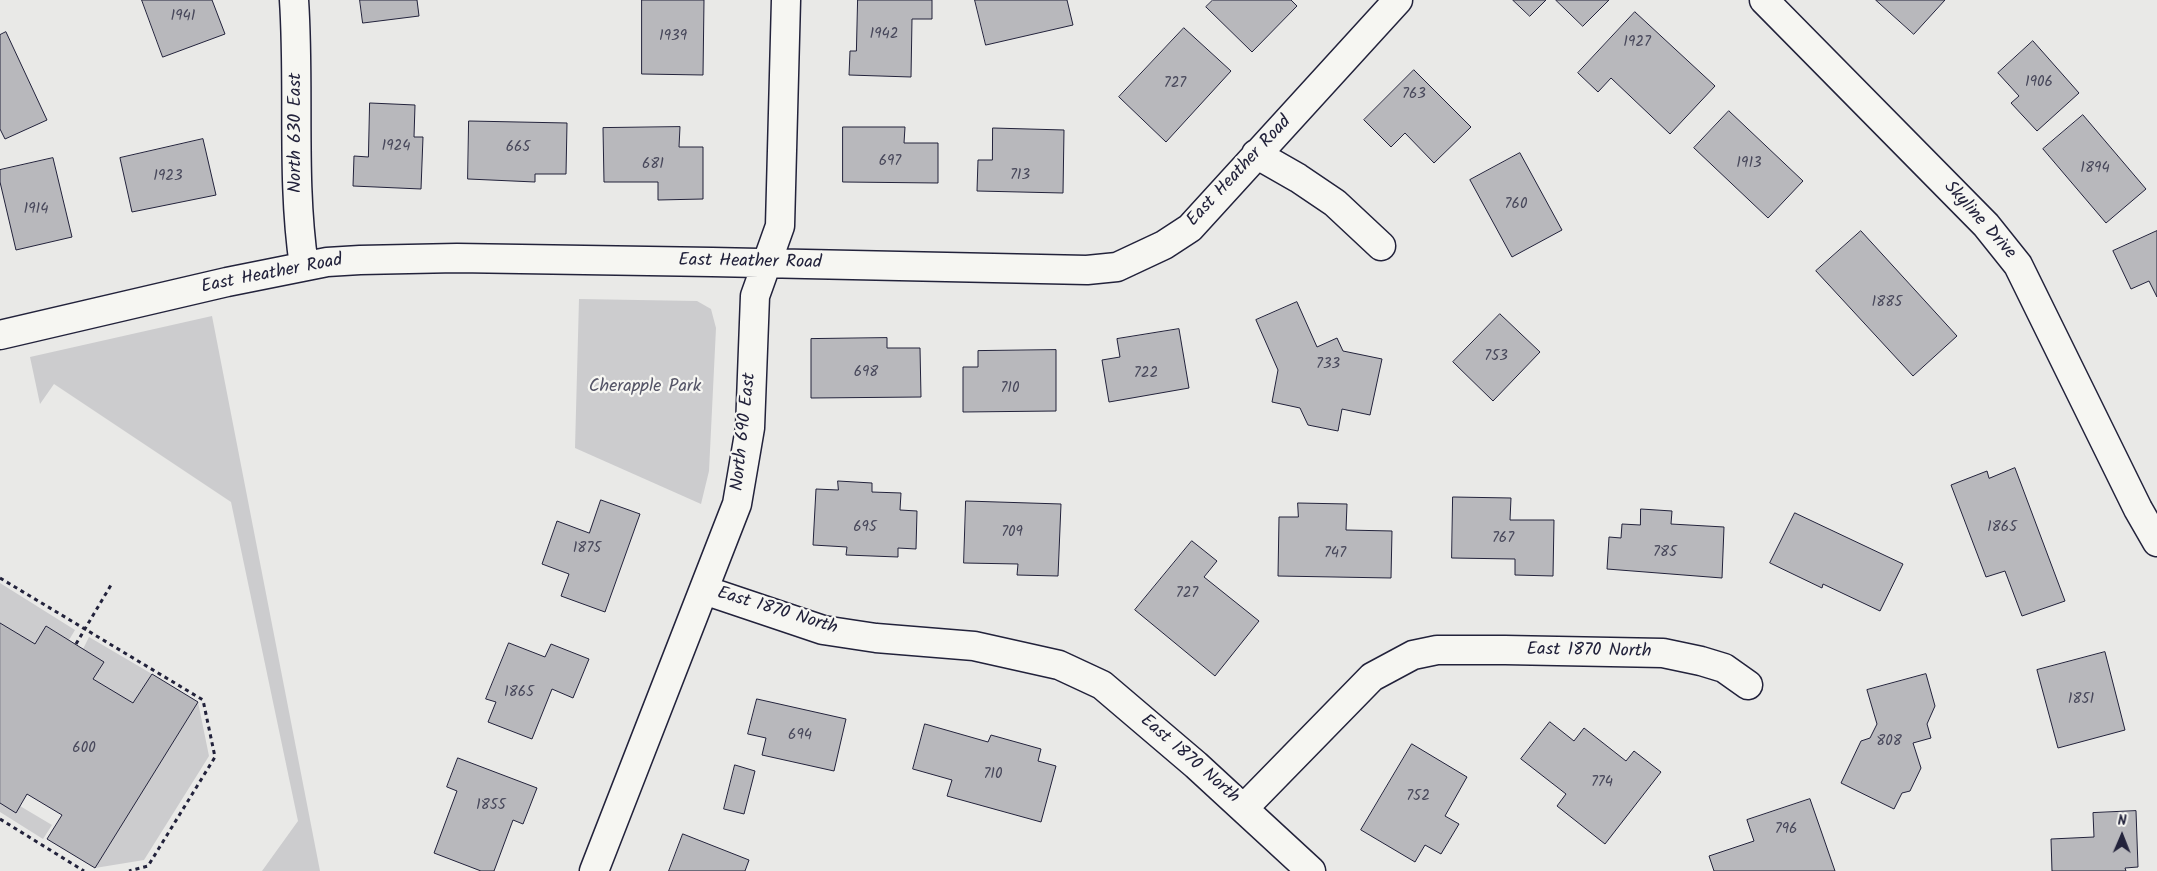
<!DOCTYPE html>
<html>
<head>
<meta charset="utf-8">
<style>
  body { margin:0 }
  #map { position:relative; width:2157px; height:871px; overflow:hidden; background:#e9e9e7; font-family:Kalam,sans-serif }
  canvas { display:block }
  .north { position:absolute; left:2097px; top:811px; width:50px; height:50px; -webkit-text-stroke:4px #f6f6f2; paint-order:stroke; rotate:1deg; font-size:14px; font-weight:700; line-height:20px; text-align:center; color:#22223b }
  .north::after { content:''; display:block; margin:auto; width:18px; height:22px; background:#22223b; clip-path:polygon(50% 0,100% 100%,50% 72%,0 100%) }
</style>
</head>
<body>
<div id="map">
<canvas width="2157" height="871"></canvas>
<div class="north">N</div>
</div>
<script>
const context = document.querySelector('canvas').getContext('2d');
context.lineJoin = 'round';
function fillPath(path, color) {
  context.fillStyle = color;
  context.fill(path, 'evenodd');
}
function strokePath(path, color, width, dash) {
  context.strokeStyle = color;
  context.lineWidth = width;
  context.lineCap = dash ? 'butt' : 'round';
  context.setLineDash(dash || []);
  context.stroke(path);
}
function label(font, color, halo, rows, align = 'center') {
  context.font = font + ' Kalam,sans-serif';
  context.lineWidth = 4.5;
  context.setLineDash([]);
  context.textBaseline = 'middle';
  context.strokeStyle = halo;
  context.fillStyle = color;
  for (const [text, x, y, turn = 0] of rows) {
    context.save();
    context.translate(x, y);
    context.rotate((+turn || 0) * Math.PI / 180);
    context.textAlign = isNaN(turn) ? turn : align;
    if (halo) context.strokeText(text, 0, 0);
    context.fillText(text, 0, 0);
    context.restore();
  }
}
fillPath(new Path2D(`
  M579,299L697,301L711,309L716,328L709,471L701,504L575,448Z
  M212,316L320,871H262L298,821L231,502L54,384L40,404L30,357Z
  M0,583L75,630L69,640L46,626L35,644L0,623Z
  M89,637L152,674L133,703L93,679L104,662L83,649Z
  M198,702L209,756L144,860L95,868Z
  M0,803L20,806L52,825L43,839L0,812Z`), '#ccccce');
const building = new Path2D(`
  M142,0H212L225,34L163,57Z
  M360,0H417L419,16L363,23Z
  M642,0H704L703,75L642,74Z
  M858,0H932V19H912L911,77L849,75L850,51H856Z
  M975,0H1067L1073,25L986,45Z
  M1213,0H1291L1297,6L1252,52L1206,7Z
  M1513,0H1546L1530,16Z
  M1556,0H1609L1583,26Z
  M1876,0H1945L1914,34Z
  M1635,12L1715,86L1670,134L1611,78L1598,92L1578,73Z
  M1184,28L1231,71L1166,142L1119,97Z
  M6,32L47,120L5,139L0,129V35Z
  M2033,41L2079,93L2037,131L2011,103L2019,96L1998,73Z
  M1414,70L1471,127L1434,163L1405,133L1391,147L1364,120Z
  M370,103L415,105L414,137H423L421,189L353,186L354,156L368,157Z
  M1729,111L1803,181L1768,218L1694,148Z
  M2083,115L2146,189L2106,223L2043,149Z
  M469,121L567,123L566,174H535V182L468,179Z
  M680,127L679,147H703V199L658,200V182H604L603,128Z
  M843,127H905L904,143H938V183L843,182Z
  M993,128L1064,130L1063,193L977,191L978,160H992Z
  M203,139L216,195L132,212L120,158Z
  M1520,153L1562,230L1512,257L1470,180Z
  M53,158L72,237L16,250L0,182V170Z
  M1861,231L1957,336L1913,376L1816,271Z
  M2157,231V297L2149,281L2131,289L2113,251Z
  M1297,302L1317,347L1337,338L1343,351L1382,359L1370,415L1342,409L1338,431L1308,425L1300,408L1272,402L1278,370L1256,320Z
  M1500,314L1540,352L1493,401L1453,362Z
  M1179,329L1189,388L1109,402L1102,360L1120,357L1117,339Z
  M887,338V348H920L921,397L811,398V339Z
  M1056,350V411L963,412V367H978V351Z
  M2015,468L2065,601L2022,616L2005,571L1986,577L1951,485L1987,471L1989,478Z
  M838,481L872,483V492L901,493L900,510L917,511L916,549L898,548V557L846,555L847,547L813,545L816,489L838,490Z
  M1453,497L1511,498L1510,520H1554L1553,576L1515,575V559L1452,558Z
  M601,500L640,514L605,612L561,596L569,574L542,564L557,521L589,533Z
  M966,501L1061,504L1058,576L1017,575L1018,564L964,563Z
  M1298,503L1347,504L1346,530L1392,531L1391,578L1278,576L1279,517H1298Z
  M1641,509L1672,511L1671,524L1724,527L1722,578L1607,569L1609,537L1621,538L1622,524L1640,525Z
  M1795,513L1903,564L1880,611L1823,584L1822,588L1770,563Z
  M1192,541L1217,561L1204,577L1259,621L1215,676L1135,610Z
  M0,623L35,644L46,626L83,649L104,662L93,679L133,703L152,674L198,702L95,868L47,839L62,815L27,794L16,813L0,803Z
  M509,643L545,657L551,644L589,659L573,698L552,689L532,739L488,722L496,702L486,699Z
  M2105,652L2125,730L2058,748L2037,670Z
  M1926,674L1935,706L1927,724L1931,738L1913,743L1921,768L1910,791L1902,793L1894,809L1841,783L1861,741L1870,738L1877,724L1867,690Z
  M757,699L846,719L834,771L762,755L766,738L748,734Z
  M1550,722L1574,741L1584,728L1626,761L1634,751L1661,772L1605,844L1557,806L1566,794L1521,759Z
  M925,724L988,742L991,735L1041,749L1038,761L1056,766L1041,822L947,796L952,780L913,769Z
  M1412,744L1467,777L1445,816L1459,824L1441,854L1425,845L1415,862L1361,830Z
  M458,758L537,788L523,824L513,820L494,871H481L434,853L457,791L447,787Z
  M735,765L755,771L744,814L724,809Z
  M1810,799L1835,871H1714L1709,856L1754,841L1747,820Z
  M2136,811L2138,867L2125,868L2126,871H2052L2051,839L2094,837L2093,813Z
  M683,834L749,860L745,871H669Z`);
fillPath(building, '#b8b8bc');
strokePath(building, '#22223b', 1);
const minor = new Path2D(`
  M294,0C300,89 291,178 304,266
  M1764,0L1986,225L2018,265L2138,509L2157,542
  M1256,154L1298,178L1335,203L1381,246
  M0,335L227,282L327,262L360,260L457,258L712,262L1087,270L1117,267L1164,245L1190,228L1398,0
  M704,590L823,630L876,638L974,646L1059,665L1102,685L1196,765L1311,871
  M1244,808L1372,677L1413,655L1437,650H1505L1663,653L1701,661L1724,668L1748,685
  M594,871L737,504L750,428L755,296L780,226L786,0`);
strokePath(minor, '#22223b', 31);
strokePath(new Path2D(`
  M0,578L203,700L215,757L148,866L129,871
  M76,644L111,585
  M0,819L84,871`), '#22223b', 3, [4, 4]);
strokePath(minor, '#f6f6f2', 28);
label('15px', '#48485b', null, [
  ["1941",183,17],
  ["1942",884,35],
  ["1939",673,37],
  ["1927",1637,43],
  ["1906",2039,83],
  ["727",1175,84],
  ["763",1414,95],
  ["1924",396,147],
  ["665",518,148],
  ["697",890,162],
  ["1913",1749,164],
  ["681",653,165],
  ["1894",2095,169],
  ["713",1020,176],
  ["1923",168,177],
  ["760",1516,205],
  ["1914",36,210],
  ["1885",1887,303],
  ["753",1496,357],
  ["733",1328,365],
  ["698",866,373],
  ["722",1146,374],
  ["710",1010,389],
  ["695",865,528],
  ["1865",2002,528],
  ["709",1012,533],
  ["767",1503,539],
  ["1875",587,549],
  ["785",1665,553],
  ["747",1335,554],
  ["727",1187,594],
  ["1865",519,693],
  ["1851",2081,700],
  ["694",800,736],
  ["808",1889,742],
  ["600",84,749],
  ["710",993,775],
  ["774",1602,783],
  ["752",1418,797],
  ["1855",491,806],
  ["796",1786,830]
]);
label('18px', '#22223b', '#f6f6f2', [
  ["North 630 East",297,133,-90],
  ["East Heather Road",1240,172,-47],
  ["Skyline Drive",1979,221,48],
  ["East Heather Road",750,263,1],
  ["East Heather Road",272,275,-11],
  ["North 690 East",745,432,-84],
  ["East 1870 North",777,612,17],
  ["East 1870 North",1589,652,1],
  ["East 1870 North",1189,760,41]
]);
label('18px', '#555567', '#f6f6f2', [
  ["Cherapple Park",645,388]
]);
</script>
</body>
</html>
